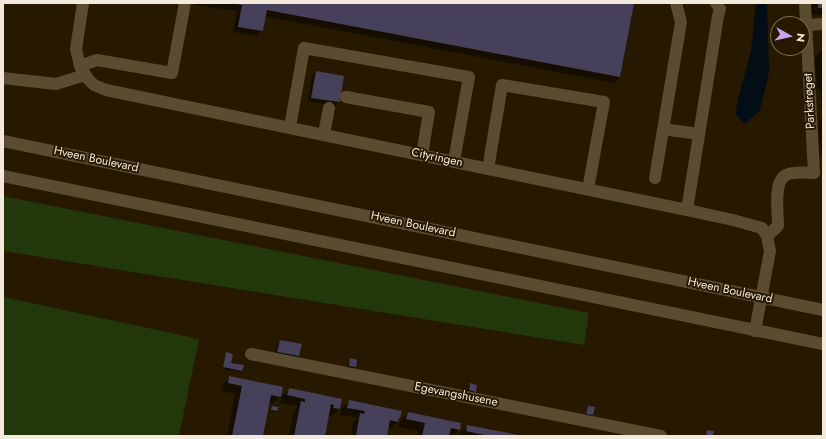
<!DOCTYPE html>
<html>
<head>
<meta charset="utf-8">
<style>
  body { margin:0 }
  #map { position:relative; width:826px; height:439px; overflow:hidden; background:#261900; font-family:Jost,sans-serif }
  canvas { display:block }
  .frame { position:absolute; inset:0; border:4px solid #f3eadb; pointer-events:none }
  .north { position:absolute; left:770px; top:16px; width:40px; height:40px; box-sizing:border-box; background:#261900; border:1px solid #786d58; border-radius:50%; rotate:98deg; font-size:11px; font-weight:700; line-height:16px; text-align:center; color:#f3eadb }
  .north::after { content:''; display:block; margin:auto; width:14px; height:18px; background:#c9a5ee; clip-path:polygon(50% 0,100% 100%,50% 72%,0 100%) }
</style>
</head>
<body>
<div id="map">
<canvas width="826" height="439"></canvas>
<div class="frame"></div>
<div class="north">N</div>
</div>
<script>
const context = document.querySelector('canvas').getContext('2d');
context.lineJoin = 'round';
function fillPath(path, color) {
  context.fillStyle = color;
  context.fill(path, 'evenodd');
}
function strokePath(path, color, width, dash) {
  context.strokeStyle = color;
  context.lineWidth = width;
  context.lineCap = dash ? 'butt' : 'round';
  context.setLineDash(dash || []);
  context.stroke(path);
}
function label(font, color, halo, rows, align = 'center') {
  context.font = font + ' Jost,sans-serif';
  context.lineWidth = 4;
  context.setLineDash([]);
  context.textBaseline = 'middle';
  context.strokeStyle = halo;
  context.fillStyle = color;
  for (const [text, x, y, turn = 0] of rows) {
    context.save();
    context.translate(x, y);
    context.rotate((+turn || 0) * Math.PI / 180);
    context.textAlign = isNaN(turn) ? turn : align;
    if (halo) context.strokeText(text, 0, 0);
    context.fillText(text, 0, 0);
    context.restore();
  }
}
fillPath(new Path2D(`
  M3,196L589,313L584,345L3,251Z
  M3,297L199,339L179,436H3Z`), '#22370a');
fillPath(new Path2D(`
  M756,3H767L769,72L760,110L745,124L735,114L739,95L751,51Z`), '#030d15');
fillPath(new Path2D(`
  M195,3H633L620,77L614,83L264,16L262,30L256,36L233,32L237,11L195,5Z
  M808,3H823V14L811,15Z
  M823,47V153H820L818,122L822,118L820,89H817L815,57L821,51Z
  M316,72L343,77L339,102L335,106L308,101L312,76Z
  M280,341L298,356L294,360L274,355L277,345Z
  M226,353L230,364L241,370L240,372L222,369L225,355Z
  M350,360L355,367L353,368L348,367Z
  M229,377L282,388L280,397L272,404H269L262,436H227L235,394L221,391L222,385Z
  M470,384L475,391L473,393L467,392L468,386Z
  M289,389L341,400L339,409L332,416H328L324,436H289L294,410L298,406L280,403L281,397Z
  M349,402L398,421L390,429L387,428L386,436H351L353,422L357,418L340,415L341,409Z
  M272,407L276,411L275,412H270Z
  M588,407L593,415L591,416L585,415Z
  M408,413L459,430L453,436H417L418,431L399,427L400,421Z
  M467,426L518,436H459L460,433Z`), '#0007');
fillPath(new Path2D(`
  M232,3H634L620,77L267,10L263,31L238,27L242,5Z
  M818,3H823V8H818Z
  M316,71L344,76L340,102L311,98Z
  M280,340L302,344L299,356L277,352Z
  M226,352L233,354L231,363L244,365L242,371L223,367Z
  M350,358L357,360L356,367L349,366Z
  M229,376L283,387L281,397L271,395L263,436H232L242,386L228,383Z
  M470,383L477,385L476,392L469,390Z
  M289,388L342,399L340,409L333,408L334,405L331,404L325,436H294L301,401L305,402V399L287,395Z
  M349,400L402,411L400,418H399L398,422L390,420L387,436H356L360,413L364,414L365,411L347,408Z
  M272,406L279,407L277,411L271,410Z
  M588,406L595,407L593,415L586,414Z
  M408,412L461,423L460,430L451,428L449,436H422L425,423L406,419Z
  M467,425L519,435V436H484V435L466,431Z
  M707,430L714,431L713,436H706Z`), '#46405a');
strokePath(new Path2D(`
  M83,3L76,49L80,66L88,79L94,85L106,90L687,210L733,220L762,228L767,236L770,251L755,331
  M716,3L720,9L718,16
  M806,25L823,24
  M80,66L97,60L172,73L185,3
  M3,78L56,84L85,75
  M346,97L429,112L422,155
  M290,127L304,48L469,77L454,161
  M663,129L699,134
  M324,134L329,108
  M3,141L823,310
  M488,169L502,85L604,102L588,189
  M3,176L823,344
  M655,178L681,22L676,3
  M687,210L718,16
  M767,236L778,226C778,213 773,181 786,175C794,171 806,173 814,173L805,3
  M251,354L661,436`), '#5b4c31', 12);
label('12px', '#f3eadb', '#261900', [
  ["Parkstrøget",810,101,-93],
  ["Cityringen",437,158,12],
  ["Hveen Boulevard",96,160,12],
  ["Hveen Boulevard",413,225,12],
  ["Hveen Boulevard",730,291,12],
  ["Egevangshusene",456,395,11]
]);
</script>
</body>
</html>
